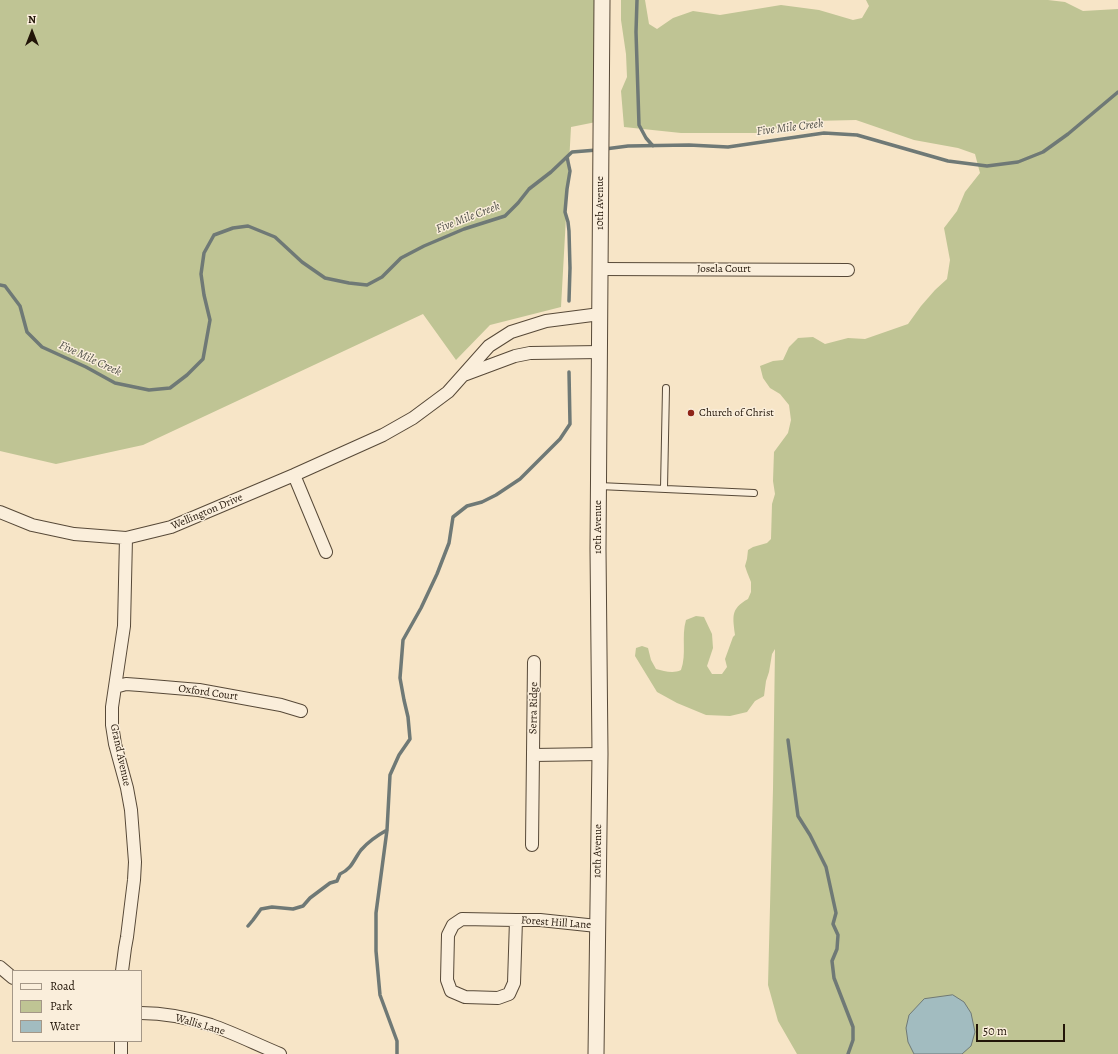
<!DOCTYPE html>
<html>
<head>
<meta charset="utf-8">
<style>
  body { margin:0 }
  #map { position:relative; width:1118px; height:1054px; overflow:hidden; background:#f7e5c7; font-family:Alegreya,serif }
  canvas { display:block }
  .legend { position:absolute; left:12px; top:970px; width:130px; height:72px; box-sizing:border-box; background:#faeedb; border:1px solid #a49787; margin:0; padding:5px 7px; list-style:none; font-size:12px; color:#221508 }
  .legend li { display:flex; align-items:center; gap:8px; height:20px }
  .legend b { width:20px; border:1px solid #a49787 }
  .north { position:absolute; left:12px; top:12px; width:40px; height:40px; -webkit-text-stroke:3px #faeedb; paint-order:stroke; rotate:0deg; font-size:11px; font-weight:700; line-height:16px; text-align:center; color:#221508 }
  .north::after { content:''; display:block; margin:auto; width:14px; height:18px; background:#221508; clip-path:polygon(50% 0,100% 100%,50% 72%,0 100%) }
  .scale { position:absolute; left:976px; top:1024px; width:89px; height:18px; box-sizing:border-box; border:2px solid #221508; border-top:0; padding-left:5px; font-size:12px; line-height:14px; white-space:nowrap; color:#221508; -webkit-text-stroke:3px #faeedb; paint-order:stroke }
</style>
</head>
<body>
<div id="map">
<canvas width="1118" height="1054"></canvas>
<ul class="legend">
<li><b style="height:5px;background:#faeedb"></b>Road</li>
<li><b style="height:11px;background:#bfc494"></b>Park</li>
<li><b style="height:11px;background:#a2bcc0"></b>Water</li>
</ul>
<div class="north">N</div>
<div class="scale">50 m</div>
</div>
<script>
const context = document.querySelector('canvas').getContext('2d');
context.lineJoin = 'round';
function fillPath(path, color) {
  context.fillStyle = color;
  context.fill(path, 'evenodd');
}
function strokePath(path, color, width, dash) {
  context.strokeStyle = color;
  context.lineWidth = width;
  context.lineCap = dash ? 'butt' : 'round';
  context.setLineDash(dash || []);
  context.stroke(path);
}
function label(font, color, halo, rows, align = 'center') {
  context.font = font + ' Alegreya,serif';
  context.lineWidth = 3;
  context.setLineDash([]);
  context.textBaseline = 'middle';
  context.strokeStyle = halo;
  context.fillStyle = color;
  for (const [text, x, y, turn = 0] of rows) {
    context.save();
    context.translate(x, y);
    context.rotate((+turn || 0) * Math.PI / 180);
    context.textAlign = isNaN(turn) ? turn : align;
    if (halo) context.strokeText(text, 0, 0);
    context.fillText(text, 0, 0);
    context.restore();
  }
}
fillPath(new Path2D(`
  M0,0H602L601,121L571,127L561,307L490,325L456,360L423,314L143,445L56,464L0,451Z
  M621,0H645L649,24L657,29L673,18L693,11L720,15L781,5L819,10L853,20L862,18L869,6L866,0H1048L1065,2L1083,11L1118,9V1054H797L778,1021L768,985L773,789L775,649L772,654L769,672L766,681L764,696L755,701L747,712L730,716L706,715L677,703L657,692L635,656L636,648L642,646L648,648L651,660L656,669C664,671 673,674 681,670C687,654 681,637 686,620L696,616L704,617L712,634L713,648L707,666L712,674H722L727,667L725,659L733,637L735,635C733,617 730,609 748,599L751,592V582L747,572L745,566L747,559L748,550L753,547L767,543L771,539L772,504L775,494L773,481L774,452L788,433L791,420L789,405L780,394L770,388L763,378L760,366L773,361L783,360L789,347L798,338L813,337L825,344L848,338L865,339L908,324L921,306L935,290L947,279L950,260L944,228L957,211L965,192L980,173L975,154L958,148L914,140L856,120L812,121L756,133H681L624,127L621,91L627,77L626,54L621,20Z`), '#bfc494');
const water = new Path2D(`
  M953,995L964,1002L971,1013L975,1032L971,1046L962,1054H914L908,1042L906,1028L909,1015L924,999Z`);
fillPath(water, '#a2bcc0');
strokePath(water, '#6f7976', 1);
strokePath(new Path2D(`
  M637,0L636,32L639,125L646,138L653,146
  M605,149L628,146L689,145L728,147L824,133L857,135L948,161L987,166L1018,162L1043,152L1068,134L1118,92
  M567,157L570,171L567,189L565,212L568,222L569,231L570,268L569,301
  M0,285L5,286L20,306L27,332L42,347L86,367L115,383L149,390L170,388L187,375L203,359L210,320L204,295L201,274L204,253L214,235L233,228L248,226L275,237L302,262L325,278L349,283L367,285L382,277L401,258L424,246L464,229L505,216L518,203L529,189L551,172L572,152L597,150
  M788,740L798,816L810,835L826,867L836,913L833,924L838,935L837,949L832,961L834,978L853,1027V1040L848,1054
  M248,926L253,920L261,909L272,907L293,909L303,906L310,898L330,883L337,881L340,874C352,869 354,859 361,850C368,842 378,835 387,830
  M397,1054V1041L380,995L376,951V913L387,830L390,775L399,755L410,739L408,717L404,700L400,678L403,640L421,608L437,574L449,543L453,517L467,506L482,502L496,495L520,479L560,439L570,424L569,372`), '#6f7976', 3.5);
const service = new Path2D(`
  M599,486L754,493
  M664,488L666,388`);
const minor = new Path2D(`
  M600,269L848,270
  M464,375L515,356L530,353L600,352
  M294,475L326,552
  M0,512L32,525L74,534L126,538L171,527L294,475L383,435L413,418L448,392L489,346L511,332L546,321L600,314
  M115,687L126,684L140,685L199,690L281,705L301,711
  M533,755L600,754
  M532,845L534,662
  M462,919L516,920L514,983L509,994L498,998L465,997L451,991L447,980L448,935L453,925Z
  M516,920H540L597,926
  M0,967L13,978
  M122,971L125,948L127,937L134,880L135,862L131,810L127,788L115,744L112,725V707L124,626L126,538
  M141,1013C164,1013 189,1018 211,1025C234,1033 258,1045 280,1054
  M121,1054V1041`);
const tertiary = new Path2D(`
  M596,1054L600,754L598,549L602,0`);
strokePath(service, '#574938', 8);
strokePath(minor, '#574938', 14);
strokePath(tertiary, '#574938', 17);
strokePath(service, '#faeedb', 6);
strokePath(minor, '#faeedb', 12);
strokePath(tertiary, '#faeedb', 15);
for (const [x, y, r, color] of [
  [691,413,4,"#8f2418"]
]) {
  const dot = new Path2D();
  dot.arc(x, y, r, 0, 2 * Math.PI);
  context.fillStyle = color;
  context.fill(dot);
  strokePath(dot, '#faeedb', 1.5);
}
label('11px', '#221508', '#faeedb', [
  ["10th Avenue",600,203,-90],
  ["Josela Court",724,269],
  ["Wellington Drive",207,512,-23],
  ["10th Avenue",598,527,-90],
  ["Oxford Court",208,693,8],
  ["Serra Ridge",534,708,-89],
  ["Grand Avenue",120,755,78],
  ["10th Avenue",598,851,-89],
  ["Forest Hill Lane",556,923,4],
  ["Wallis Lane",200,1025,16]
]);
label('11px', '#221508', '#faeedb', [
  ["Church of Christ",699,413]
], 'left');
label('italic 12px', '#4f4f48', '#faeedb', [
  ["Five Mile Creek",790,128,-7],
  ["Five Mile Creek",468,218,-21],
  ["Five Mile Creek",90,359,25]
]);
</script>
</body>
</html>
